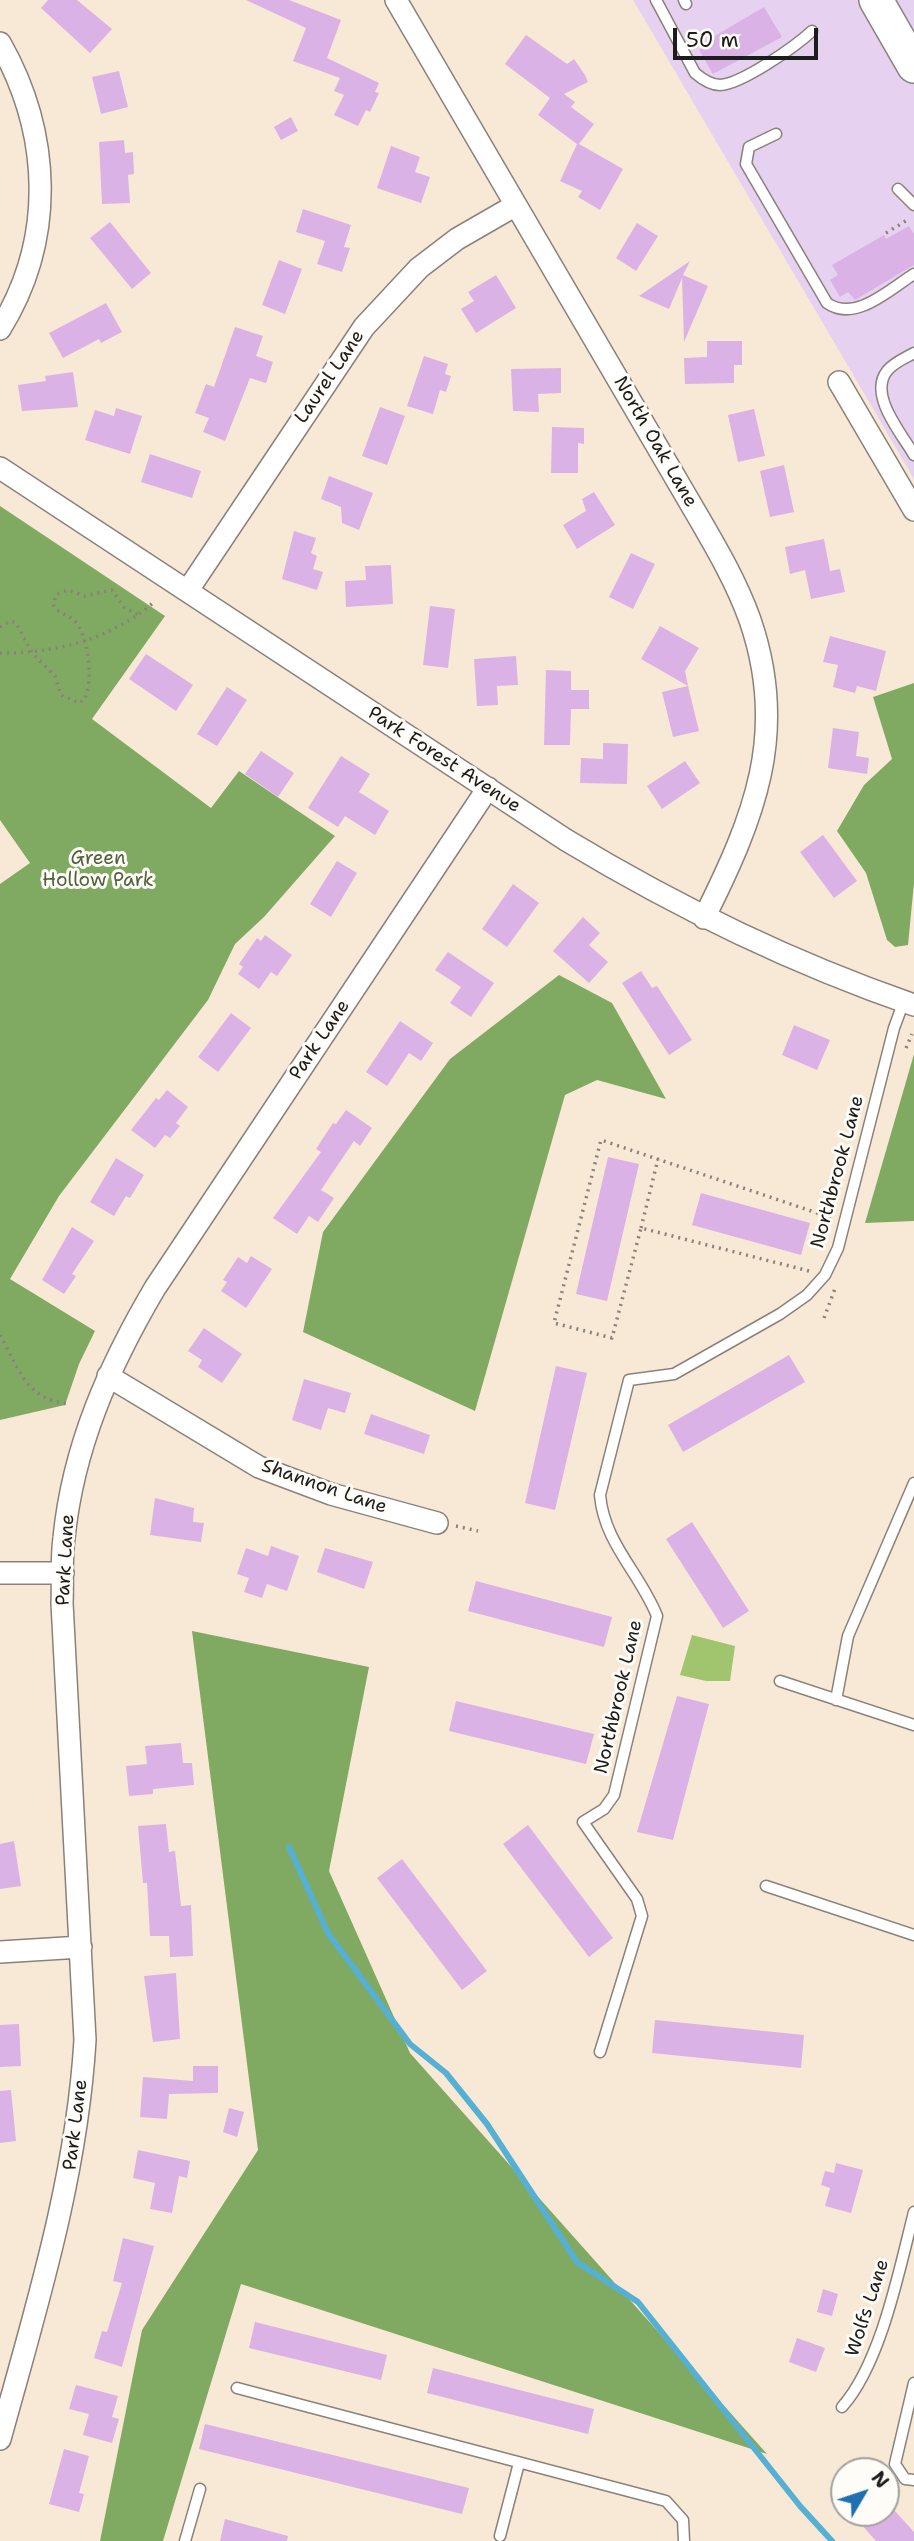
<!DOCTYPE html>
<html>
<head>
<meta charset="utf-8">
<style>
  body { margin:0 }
  #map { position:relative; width:914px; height:2541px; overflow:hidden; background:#f8e9d7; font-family:"Shantell Sans",sans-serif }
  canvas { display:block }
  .north { position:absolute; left:830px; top:2457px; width:70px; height:70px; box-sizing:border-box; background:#fdfcf7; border:2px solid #a3a29f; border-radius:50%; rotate:51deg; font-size:19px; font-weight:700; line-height:28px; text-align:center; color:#1c1c1c }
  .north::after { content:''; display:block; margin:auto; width:24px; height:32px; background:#1f6fb2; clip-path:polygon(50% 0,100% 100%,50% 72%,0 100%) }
  .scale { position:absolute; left:673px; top:28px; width:145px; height:32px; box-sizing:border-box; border:4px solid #1c1c1c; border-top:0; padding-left:9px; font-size:21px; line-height:24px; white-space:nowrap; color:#1c1c1c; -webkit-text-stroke:5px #fdfcf7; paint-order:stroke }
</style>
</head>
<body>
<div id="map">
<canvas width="914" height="2541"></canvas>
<div class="north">N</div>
<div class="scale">50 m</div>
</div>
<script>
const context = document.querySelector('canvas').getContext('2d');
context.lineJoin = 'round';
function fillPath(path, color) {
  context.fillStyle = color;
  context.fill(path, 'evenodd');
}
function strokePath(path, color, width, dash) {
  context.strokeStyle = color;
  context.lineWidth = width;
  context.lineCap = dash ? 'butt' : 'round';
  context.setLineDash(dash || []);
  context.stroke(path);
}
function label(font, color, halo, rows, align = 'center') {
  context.font = font + ' "Shantell Sans",sans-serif';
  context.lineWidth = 6;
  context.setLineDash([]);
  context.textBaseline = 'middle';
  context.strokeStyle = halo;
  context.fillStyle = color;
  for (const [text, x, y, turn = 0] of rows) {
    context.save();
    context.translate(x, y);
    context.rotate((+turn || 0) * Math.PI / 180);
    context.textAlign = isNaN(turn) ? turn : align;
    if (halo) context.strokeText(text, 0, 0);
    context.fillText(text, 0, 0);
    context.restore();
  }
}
fillPath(new Path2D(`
  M633,0H914V479L848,366Z`), '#e6d2f0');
fillPath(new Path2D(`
  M692,1635L735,1646L730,1681H706L680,1675Z`), '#a1c46e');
fillPath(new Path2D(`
  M0,506L165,616L92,719L211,808L239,771L335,836L264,917L235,944L208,1000L59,1196L10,1279L95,1331L79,1364L65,1405L0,1420V884L30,863L0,820Z
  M914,683V883L908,945L895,947L887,940L866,873L837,831L864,785L892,759L873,697Z
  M559,975L612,1003L666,1099L597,1080L565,1095L475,1411L303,1332L323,1232L450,1059Z
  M914,1054V1221L865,1223Z
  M192,1631L369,1667L329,1871L410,2053L767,2454L241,2284L163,2541H100L142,2330L258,2150Z`), '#80aa61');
strokePath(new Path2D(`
  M289,1847L328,1933L410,2044L446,2073L487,2124L577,2262L638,2302L800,2506L832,2541`), '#56b0d3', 6);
fillPath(new Path2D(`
  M48,0H77L112,29L90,53L41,8Z
  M246,0H289L341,20L327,58L379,83L375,92L379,93L370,112L366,110L358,126L334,115L344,95L334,91L340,78L293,61L306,28Z
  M764,7L782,37L713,74L699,50L710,43L708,40Z
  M526,35L567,64L574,59L585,75L588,82L564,94L575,102L571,107L594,124L579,144L623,169L600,210L578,197L582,191L560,181L577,144L538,115L550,98L505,64Z
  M119,71L128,107L101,114L92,77Z
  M291,117L298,131L281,140L274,127Z
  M124,140L125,153L133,152L134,174L128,175L130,203L102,204L99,142Z
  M391,146L420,157L415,172L430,177L421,203L377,188Z
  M303,209L351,225L344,247L350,248L342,272L317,264L325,241L296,232Z
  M110,222L151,273L132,289L90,238Z
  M637,223L658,236L636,271L616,258Z
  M909,226L914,234V265L855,300L848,292L840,297L830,280L838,275L832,265L884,235L886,239Z
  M279,260L302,269L285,314L262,305Z
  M690,261L683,275L708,286L684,342L682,278L669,309L639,296Z
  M496,275L516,308L476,333L461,309L474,301L468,292Z
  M106,303L122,332L101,343L99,339L63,358L49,333Z
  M235,327L263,336L256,356L273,362L266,383L250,378L225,441L203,432L209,418L195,413L206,384L214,387Z
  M707,341H742V365H734V383L685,384L684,358L707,357Z
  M424,356L448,364L445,374L451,376L446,392L440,390L433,414L407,406Z
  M561,368V393L538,394L539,412L513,411L511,369Z
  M73,372L78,407L22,411L18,385L46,381L45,376Z
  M380,407L405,416L387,465L362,456Z
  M116,408L142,416L130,454L85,440L95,410L114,416Z
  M754,409L765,456L738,462L728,415Z
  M552,427L584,428V444L578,443V473H551Z
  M150,454L201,471L192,498L141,482Z
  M784,465L794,512L770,517L760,471Z
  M329,476L373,493L359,530L342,523L341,507L321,499Z
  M594,492L615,525L577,549L563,525L586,511L582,499Z
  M294,531L316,538L311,553L317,556L313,569L323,572L317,590L282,579Z
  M824,539L830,571L840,569L845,592L811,599L805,570L790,574L785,547Z
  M631,553L655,564L633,609L609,597Z
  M391,565L393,604L346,607L345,581L366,580L365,566Z
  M430,606L455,609L448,668L423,665Z
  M660,626L699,648L685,671L688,686L641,659Z
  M830,636L886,651L876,691L857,686L855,693L833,687L838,665L823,662Z
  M146,654L193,685L176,711L129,679Z
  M516,656L518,685L497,686L498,705L477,706L474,659Z
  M546,670L571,671V690H589V709H571L570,745H544Z
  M688,686L699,731L673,737L662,692Z
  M227,687L247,700L217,746L197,734Z
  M833,728L859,732L856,756L869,758L867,774L828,768Z
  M603,743L628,744L627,784L580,783L581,758L603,759Z
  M261,751L294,773L278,797L245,774Z
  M341,756L370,774L359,792L389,811L375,835L345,816L338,827L308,808Z
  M685,761L700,783L662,809L647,786Z
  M823,835L857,881L834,898L800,852Z
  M337,861L357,873L331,917L310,904Z
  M513,884L539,903L507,947L482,929Z
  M583,917L600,933L589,945L608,962L589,983L553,951Z
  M265,935L292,955L277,976L271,972L259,989L238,974L243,967L239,964L257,938L261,941Z
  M448,952L494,983L471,1017L450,1003L461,987L435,970Z
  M641,971L652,988L657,986L692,1040L669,1055L622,983Z
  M231,1013L251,1028L218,1072L198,1057Z
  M400,1021L433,1043L421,1061L409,1053L387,1086L366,1072Z
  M794,1025L830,1040L817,1070L782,1055Z
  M167,1090L188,1107L176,1123L180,1126L170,1138L165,1135L155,1148L131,1130L156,1098L159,1100Z
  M346,1110L372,1128L360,1146L354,1141L321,1190L334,1198L318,1222L309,1216L297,1234L273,1218L321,1152L316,1149L333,1123L336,1124Z
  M608,1157L639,1164L607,1301L576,1294Z
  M116,1158L144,1175L130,1198L126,1196L114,1216L90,1202Z
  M701,1193L810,1223L801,1255L692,1225Z
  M72,1227L94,1241L72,1274L76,1276L64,1294L42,1280Z
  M251,1256L272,1269L246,1308L221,1291L227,1282L223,1280L238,1257L247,1263Z
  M204,1328L242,1354L222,1383L198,1367L202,1360L188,1351Z
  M789,1355L805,1382L683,1452L668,1425Z
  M556,1366L587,1373L555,1510L525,1503Z
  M304,1379L351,1393L345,1413L328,1408L321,1430L292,1420Z
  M371,1414L430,1435L424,1454L364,1434Z
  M155,1498L194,1508L193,1522L204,1523L201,1542L150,1535Z
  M692,1522L749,1611L723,1628L666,1539Z
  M271,1546L299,1556L287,1591L267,1584L262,1598L244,1592L249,1578L237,1574L246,1548L268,1556Z
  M325,1548L373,1562L364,1589L317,1572Z
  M476,1581L612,1617L604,1647L468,1611Z
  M677,1696L709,1704L673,1840L637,1832Z
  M456,1701L594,1734L586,1764L449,1731Z
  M181,1743L183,1763H192L194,1785L153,1789V1794L129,1796L126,1766L147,1764L145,1746Z
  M166,1824L169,1852L175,1851L181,1906L191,1905L193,1956L170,1957L169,1936H150L147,1883H143L138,1826Z
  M528,1825L613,1938L589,1957L503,1844Z
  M14,1841L21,1886L0,1889V1844Z
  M402,1859L487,1971L462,1990L377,1878Z
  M176,1973L180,2039L153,2042L144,1976Z
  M655,2020L804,2035L801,2068L652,2053Z
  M19,2024L21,2066L0,2067V2025Z
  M193,2066H218V2093L169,2094L167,2119L140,2117L143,2077L193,2081Z
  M11,2090L16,2141L0,2143V2091Z
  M229,2108L244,2112L237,2137L223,2132Z
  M138,2150L190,2161L187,2178L179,2176L172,2213L150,2209L155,2183L133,2178Z
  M836,2163L863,2170L851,2213L825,2206L830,2188L821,2185L825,2171L834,2173Z
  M123,2238L154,2246L122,2367L94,2358L102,2331L107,2332L122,2283L113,2281Z
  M823,2289L838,2294L832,2316L817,2312Z
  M255,2322L387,2355L381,2380L249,2348Z
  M797,2338L825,2348L816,2372L789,2362Z
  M433,2368L594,2409L588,2434L427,2393Z
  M76,2385L118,2396L112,2417L119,2419L112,2443L83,2435L89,2414L69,2409Z
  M205,2424L469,2488L462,2514L199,2449Z
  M64,2449L89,2456L79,2493L84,2494L79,2512L49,2504Z
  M886,2501L914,2532V2541H876L851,2513H886Z
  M225,2519L288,2536L287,2541H220Z`), '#dbb2e5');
const lane = new Path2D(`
  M656,0L695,73C702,79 710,85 720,85C742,84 796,46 812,31
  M684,0L686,4
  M776,134L749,147L746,164L827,303C855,323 890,289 914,274
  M898,189L914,205
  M914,353C905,358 893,363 887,371C868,395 902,434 914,455
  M780,1681L914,1725
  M836,1700L848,1636L914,1483
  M766,1886L914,1935
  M600,2052L642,1916L637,1899L583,1822L604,1809L614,1795L657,1616C640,1573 604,1543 600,1495L629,1380L674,1374L780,1314L807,1295L825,1275L838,1248L894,1028L904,1001
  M914,2383L895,2464L905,2479L914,2480
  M237,2388L666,2501L683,2520L684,2541
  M842,2407C881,2363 899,2271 914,2212
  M500,2536L519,2463
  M185,2541L200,2489`);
const street = new Path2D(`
  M396,0L689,501C711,539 735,578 750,620C789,733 754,818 704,918
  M0,43C51,133 56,239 0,329
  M839,382L914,510
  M0,468L566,840C677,907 792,963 914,1005
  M188,590L364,327L419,268L457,239L516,205
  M108,1376L259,1467L331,1494L437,1523
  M0,1573H63
  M0,1952L81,1947
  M0,2439C36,2308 77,2177 85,2040L62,1603C63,1582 61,1560 64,1538C73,1447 109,1366 155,1288L488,788`);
const primary = new Path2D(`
  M876,0L914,66`);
strokePath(lane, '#8a827a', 13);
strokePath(street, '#8a827a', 24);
strokePath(primary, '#8a827a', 36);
strokePath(new Path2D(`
  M886,233L909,219
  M0,627L11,621L16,623L32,653L55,676L61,695L79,703L84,700C94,682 89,636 74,620C66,613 57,614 53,604L57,594L68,590L85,596L112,590L124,607L138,615
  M0,653C56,653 109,640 153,603
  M906,1048L912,1034
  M641,1228L658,1159
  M809,1271L641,1228L612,1338L554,1323L601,1140L832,1218
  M824,1318L836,1286
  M0,1335C19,1369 25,1399 69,1404
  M456,1526L478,1531`), '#8a827a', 3.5, [2, 5]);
strokePath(lane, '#fff', 10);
strokePath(street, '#fff', 21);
strokePath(primary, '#fff', 33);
label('19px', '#1c1c1c', '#fdfcf7', [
  ["Laurel Lane",330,377,-56],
  ["North Oak Lane",655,442,60],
  ["Park Forest Avenue",444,760,33],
  ["Park Lane",320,1040,-56],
  ["Northbrook Lane",838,1172,-75],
  ["Shannon Lane",324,1487,19],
  ["Park Lane",66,1560,-87],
  ["Northbrook Lane",619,1697,-77],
  ["Park Lane",76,2125,-83],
  ["Wolfs Lane",868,2308,-72]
]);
label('19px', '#515f3d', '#fdfcf7', [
  ["Green",98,859],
  ["Hollow Park",98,881]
]);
</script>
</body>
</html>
